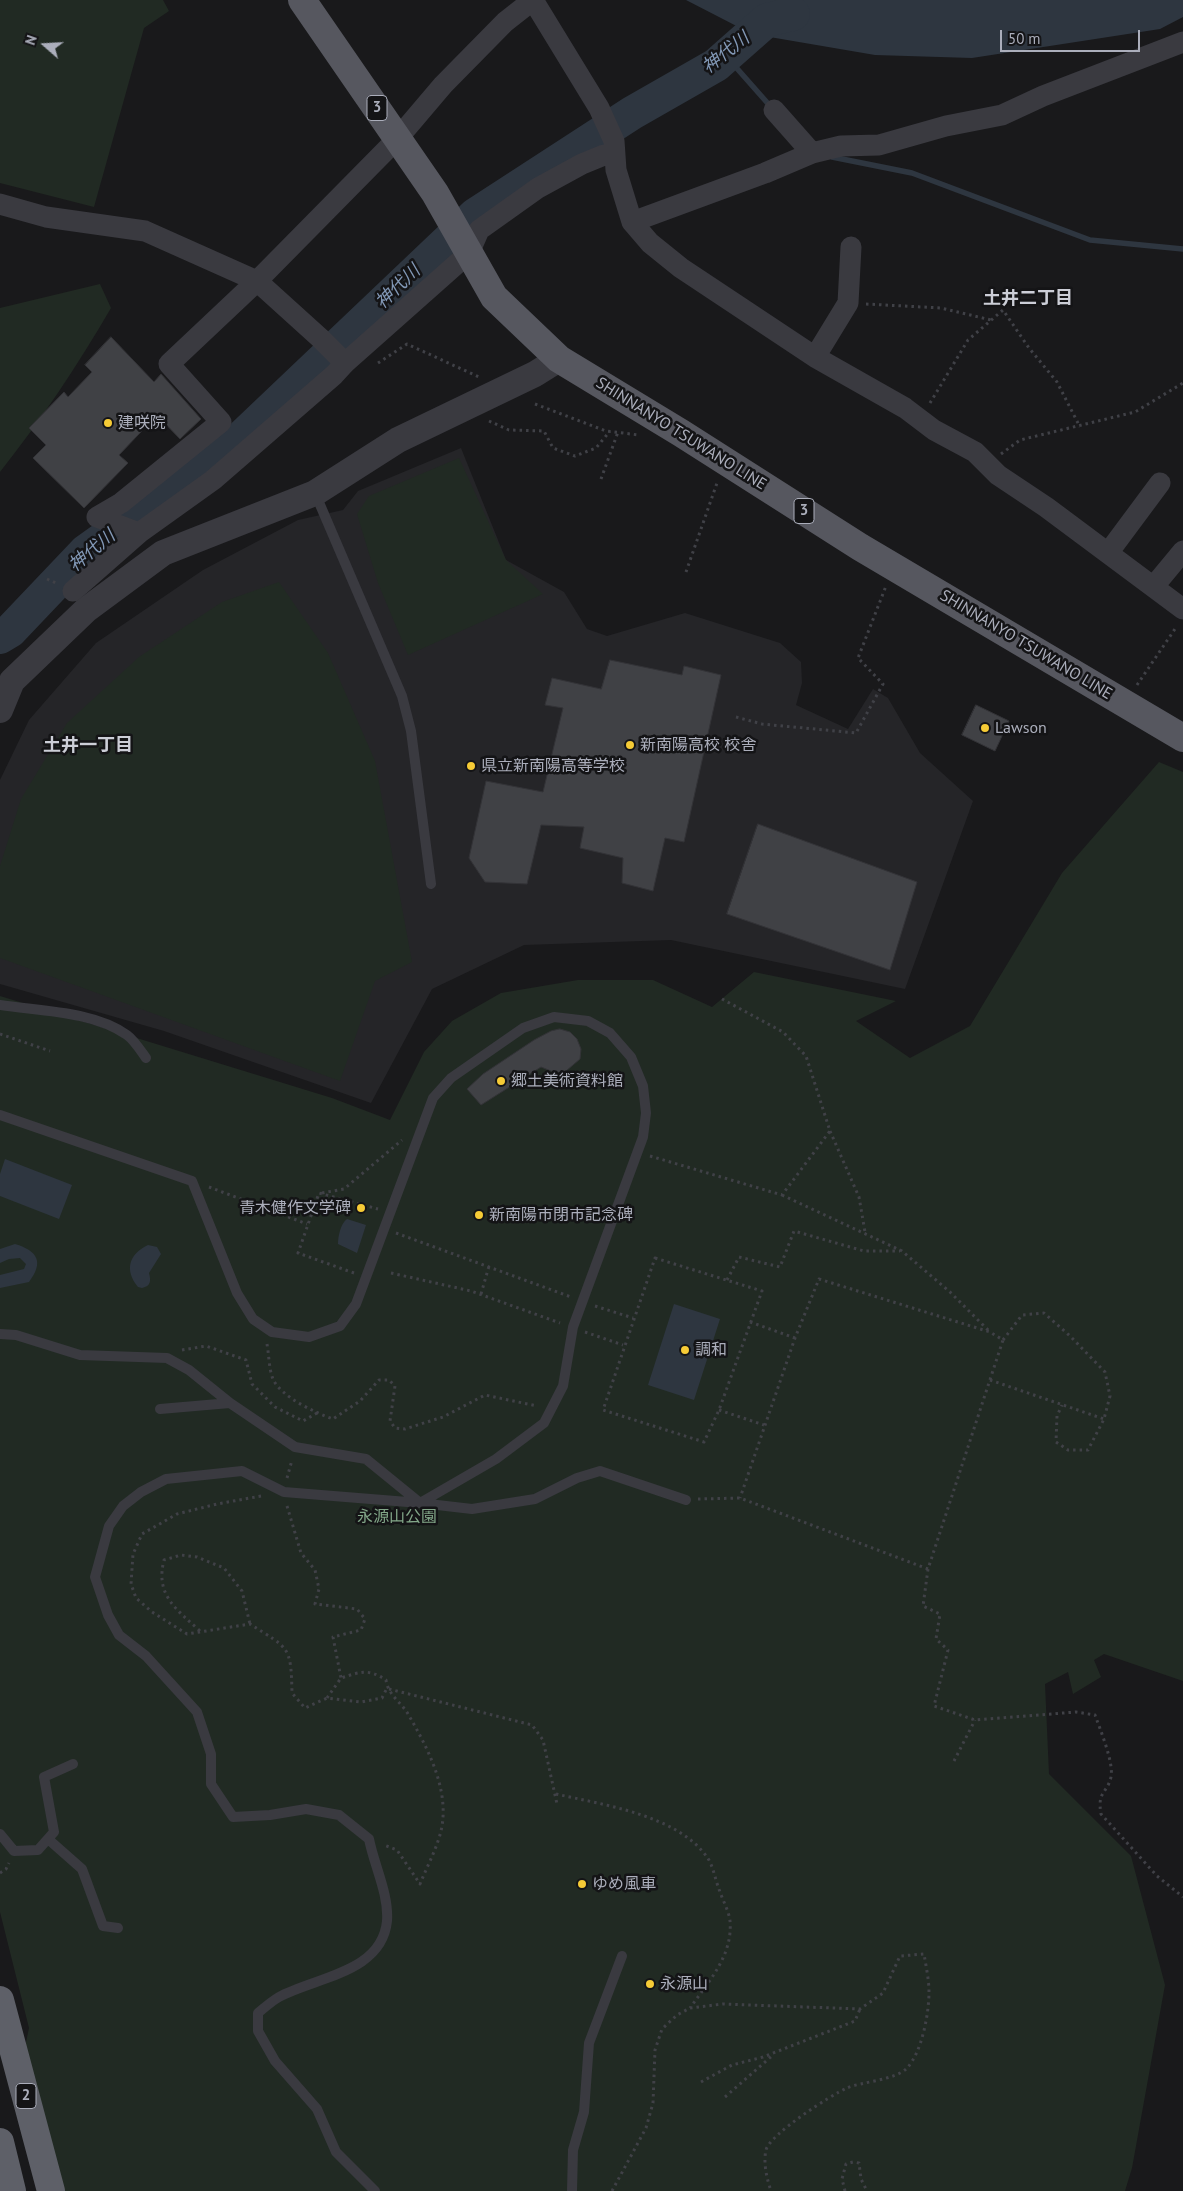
<!DOCTYPE html>
<html>
<head>
<meta charset="utf-8">
<style>
  body { margin:0 }
  #map { position:relative; width:1183px; height:2191px; overflow:hidden; background:#19191b; font-family:"PT Sans",sans-serif }
  canvas { display:block }
  .north { position:absolute; left:20px; top:20px; width:50px; height:50px; -webkit-text-stroke:4px #141416; paint-order:stroke; rotate:289deg; font-size:14px; font-weight:700; line-height:20px; text-align:center; color:#abaebb }
  .north::after { content:''; display:block; margin:auto; width:18px; height:22px; background:#abaebb; clip-path:polygon(50% 0,100% 100%,50% 72%,0 100%) }
  .scale { position:absolute; left:1000px; top:30px; width:140px; height:22px; box-sizing:border-box; border:2px solid #abaebb; border-top:0; padding-left:6px; font-size:15px; line-height:18px; white-space:nowrap; color:#abaebb; -webkit-text-stroke:4px #141416; paint-order:stroke }
</style>
</head>
<body>
<div id="map">
<canvas width="1183" height="2191"></canvas>
<div class="north">N</div>
<div class="scale">50 m</div>
</div>
<script>
const context = document.querySelector('canvas').getContext('2d');
context.lineJoin = 'round';
function fillPath(path, color) {
  context.fillStyle = color;
  context.fill(path, 'evenodd');
}
function strokePath(path, color, width, dash) {
  context.strokeStyle = color;
  context.lineWidth = width;
  context.lineCap = dash ? 'butt' : 'round';
  context.setLineDash(dash || []);
  context.stroke(path);
}
function label(font, color, halo, rows, align = 'center') {
  context.font = font + ' "PT Sans","Noto Sans JP",sans-serif';
  context.lineWidth = 5;
  context.setLineDash([]);
  context.textBaseline = 'middle';
  context.strokeStyle = halo;
  context.fillStyle = color;
  for (const [text, x, y, turn = 0] of rows) {
    context.save();
    context.translate(x, y);
    context.rotate((+turn || 0) * Math.PI / 180);
    context.textAlign = isNaN(turn) ? turn : align;
    if (halo) context.strokeText(text, 0, 0);
    context.fillText(text, 0, 0);
    context.restore();
  }
}
fillPath(new Path2D(`
  M461,448L506,560L564,592L587,629L607,636L685,613L780,643L801,662L802,683L796,705L848,729L873,689L888,698L920,753L973,801L905,989L671,940L524,945L432,989L371,1103L164,1031L0,984V780L29,720L96,643L203,570L298,520L343,510L358,491Z`), '#252528');
fillPath(new Path2D(`
  M0,0H163L169,11L144,28L94,207L0,183Z
  M100,284L111,308C78,365 41,420 0,472V308Z
  M459,458L506,560L543,594L408,655L378,583L357,514L369,496Z
  M279,582L328,653L375,761L412,962L375,981L340,1081L0,958V866L21,799L67,723L139,657L222,602Z
  M1159,762L1183,772V1681L1104,1654L1094,1660L1101,1677L1073,1694L1068,1672L1045,1684L1049,1774L1131,1856L1165,1985L1132,2168L1125,2191H56L13,2104L29,2028L0,1912V996L332,1098L390,1120L424,1052L452,1021L501,993L578,980H653L712,1007L754,972L896,1001L856,1021L910,1058L970,1026L1062,873Z`), '#212a23');
fillPath(new Path2D(`
  M686,0H1183V17L1160,29L972,58L875,55L752,34Z
  M5,1159L72,1185L59,1219L0,1196V1174Z
  M347,1219L366,1225L357,1253L338,1244C338,1238 340,1224 347,1219Z
  M15,1244C38,1251 44,1262 29,1282L0,1288V1275L24,1269L26,1264L20,1258L9,1259L0,1263V1249Z
  M148,1245L157,1247L161,1254L149,1273C151,1281 151,1286 142,1288L138,1287C124,1270 129,1254 148,1245Z
  M674,1304L720,1319L694,1400L648,1385Z`), '#2e3640');
strokePath(new Path2D(`
  M726,56L771,107
  M832,157L912,173L1090,240L1183,249`), '#2e3640', 5.5);
strokePath(new Path2D(`
  M0,637L10,631L86,551L230,448L475,215L632,113L716,65L767,20L793,14`), '#2e3640', 34);
const building = new Path2D(`
  M111,337L154,382L161,374L201,419L180,439L157,415L119,455L128,463L84,508L33,458L46,445L29,428L64,392L68,397L92,372L85,365Z
  M610,660L682,675L684,666L721,675L684,842L665,838L653,891L622,883L623,858L580,848L584,827L541,825L527,884L485,882L469,858L486,781L543,792L563,708L545,705L552,678L601,689Z
  M976,705L1009,721L995,751L962,735Z
  M758,824L917,882L890,970L727,914Z
  M560,1029L570,1032L577,1039L581,1049L580,1059L566,1071L556,1073L541,1067L481,1105L467,1089L483,1074L534,1040L551,1031Z`);
fillPath(building, '#404145');
strokePath(building, '#333337', 1);
strokePath(new Path2D(`
  M866,304L941,308L991,320
  M378,363L407,344L479,377
  M930,403L968,340L1003,310L1029,348L1057,382L1080,427
  M535,404L606,431L639,435
  M489,421L509,430L544,431L553,448L575,456L596,448L610,431
  M1001,454L1020,440L1135,412L1183,383
  M601,479L618,432
  M686,572L717,483
  M47,579L56,583
  M1137,685L1177,626
  M736,717L762,724L856,733L883,684L858,658L886,586
  M0,1034L50,1051
  M830,1131L859,1197L865,1232
  M650,1156L782,1195L830,1131L806,1056L783,1032L722,999
  M209,1187L307,1224
  M322,1193L344,1189L402,1140
  M782,1195L902,1251L950,1292L990,1332
  M396,1233L571,1297
  M655,1258L762,1291L719,1410L704,1442L603,1410Z
  M354,1273L298,1253L319,1193L378,1209
  M391,1273L471,1291L560,1323
  M727,1280L739,1257L780,1267L794,1231L864,1251H900
  M481,1294L489,1266
  M595,1306L633,1318
  M750,1322L795,1338
  M585,1332L623,1345
  M1003,1340L1022,1315L1044,1313L1070,1336L1105,1372L1110,1396L1104,1419L1088,1450H1068L1056,1442L1057,1416L1062,1405
  M267,1344C269,1355 269,1370 273,1379C281,1397 316,1413 333,1419L360,1401L379,1380H389L395,1386L390,1421L395,1428L405,1429L443,1417L485,1395L537,1406
  M182,1350L206,1346L246,1360L252,1384L275,1407L303,1421L317,1413
  M990,1380L1104,1419
  M719,1410L764,1425
  M287,1478L292,1460
  M261,1496L217,1504L177,1514L142,1534L133,1554L131,1584L136,1598L152,1612L187,1634L250,1624C289,1649 291,1645 292,1693L305,1708L327,1698L361,1702L382,1698L387,1688
  M698,1499L740,1498L928,1569L1003,1340L990,1332L819,1279L795,1338L740,1498
  M287,1506L301,1553L315,1570L319,1589L315,1604L357,1609L365,1619L361,1630L333,1637L341,1678
  M928,1569L923,1606L940,1614L936,1639L948,1650L934,1706L975,1720L1076,1712L1095,1715C1100,1729 1114,1763 1111,1777C1107,1794 1097,1791 1101,1814L1157,1876L1183,1897
  M200,1631C176,1609 155,1595 164,1560L181,1555L197,1557L224,1568L242,1591L250,1624
  M389,1689L532,1725L543,1740L557,1804
  M327,1698L341,1678C360,1672 368,1668 386,1680C388,1695 401,1702 408,1714C429,1750 453,1796 439,1838C434,1854 426,1869 420,1884L397,1850L384,1845
  M954,1761L975,1720
  M556,1794C604,1805 677,1815 707,1857C713,1865 715,1879 719,1889C722,1899 729,1911 730,1921C733,1956 708,1982 690,2008
  M0,1873L6,1869L9,1863
  M701,2082L732,2065L763,2057L855,2021L860,2009
  M725,2097L773,2055
  M612,2191L646,2128L653,2103L655,2050L662,2029L677,2015L690,2008L723,2004L860,2009L883,1993L900,1956L924,1954C926,1966 929,1980 929,1992C929,2013 922,2052 907,2068C896,2080 860,2082 847,2088C831,2095 770,2134 766,2150C763,2163 767,2179 771,2191
  M845,2191L842,2179L846,2164L853,2162L859,2163L861,2179L867,2191`), '#404147', 3, [2.5, 4]);
strokePath(new Path2D(`
  M315,493L402,696L411,731L431,884
  M0,1005C39,1011 93,1011 127,1035C134,1040 141,1051 146,1058
  M0,1115L192,1181L237,1293L253,1319L272,1332L309,1337L340,1326L356,1304L433,1098L451,1078L523,1028L554,1017L588,1021L610,1033L631,1057L643,1086L646,1113L643,1137L573,1327L563,1386L544,1423L496,1459L420,1503L284,1492L242,1471L166,1479L141,1492L123,1506L109,1526L95,1577L108,1615L119,1635L146,1656L197,1712L211,1754V1784L233,1817L270,1815L306,1809L339,1815L369,1839C374,1865 389,1894 387,1921C382,1973 315,1977 279,1997C272,2001 265,2007 258,2013V2031L275,2061L317,2109L336,2152L375,2191
  M0,1334L16,1335L80,1355L167,1358L189,1370L230,1403L295,1447L366,1459L420,1503L472,1509L535,1499L577,1478L600,1471L686,1500
  M160,1409L230,1403
  M0,1834L14,1851L38,1850L54,1832L44,1777L73,1764
  M48,1839L82,1869L103,1926L118,1928
  M572,2191L573,2150L584,2112L589,2043L622,1956`), '#3a3a40', 10);
strokePath(new Path2D(`
  M533,0L599,108L614,141L616,170L632,222L650,243L681,268L815,357L905,408L934,430L975,452L998,475L1046,507L1183,609
  M774,110L812,153
  M0,204L46,217L145,231L257,281L320,338L345,363
  M632,222L765,173L812,153L841,146L879,145L946,126L1002,115L1043,96L1183,42
  M815,357L848,303L851,247
  M97,517L121,503L221,422L169,364L257,281L398,138L443,85L505,22L533,0
  M97,517L139,533
  M1108,553L1160,483
  M1154,586L1183,551
  M73,591L139,533L213,480L334,375L345,363L469,253L479,230L538,188L582,164L604,155H615`), '#3a3a40', 21);
strokePath(new Path2D(`
  M0,710L12,681L86,610L163,553L315,493L398,440L535,374L559,359`), '#3a3a40', 26);
strokePath(new Path2D(`
  M302,0L435,193L494,297L559,359L681,433L860,547L1183,738`), '#56575f', 28);
strokePath(new Path2D(`
  M0,2000L51,2191
  M0,2142L12,2191`), '#5e6068', 28);
for (const [x, y, r, color] of [
  [108,423,5,"#f6cb36"],
  [985,728,5,"#f6cb36"],
  [630,745,5,"#f6cb36"],
  [471,766,5,"#f6cb36"],
  [501,1081,5,"#f6cb36"],
  [361,1208,5,"#f6cb36"],
  [479,1215,5,"#f6cb36"],
  [685,1350,5,"#f6cb36"],
  [582,1884,5,"#f6cb36"],
  [650,1984,5,"#f6cb36"]
]) {
  const dot = new Path2D();
  dot.arc(x, y, r, 0, 2 * Math.PI);
  context.fillStyle = color;
  context.fill(dot);
  strokePath(dot, '#141416', 2);
}
for (const [x, y, w] of [
  [377,108,20],
  [804,511,20],
  [26,2096,20]
]) {
  const box = new Path2D();
  box.roundRect(x - w / 2, y - 12.5, w, 25, 4);
  context.fillStyle = '#141416';
  context.fill(box);
  strokePath(box, '#abaebb', 1);
}
label('bold 15px', '#abaebb', null, [
  ["3",377,108],
  ["3",804,511],
  ["2",26,2096]
]);
label('16px', '#abaebb', '#141416', [
  ["建咲院",118,423],
  ["Lawson",995,728],
  ["新南陽高校 校舎",640,745],
  ["県立新南陽高等学校",481,766],
  ["郷土美術資料館",511,1081],
  ["青木健作文学碑",351,1208,"right"],
  ["新南陽市閉市記念碑",489,1215],
  ["調和",695,1350],
  ["ゆめ風車",592,1884],
  ["永源山",660,1984]
], 'left');
label('16px', '#abaebb', '#141416', [
  ["SHINNANYO TSUWANO LINE",681,434,32],
  ["SHINNANYO TSUWANO LINE",1026,645,31]
]);
label('16px', '#82a688', '#141416', [
  ["永源山公園",397,1517]
]);
label('italic 18px', '#8298b6', '#141416', [
  ["神代川",726,53,-38],
  ["神代川",398,287,-44],
  ["神代川",92,551,-40]
]);
label('bold 18px', '#ccced7', '#141416', [
  ["土井二丁目",1028,299],
  ["土井一丁目",88,746]
]);
</script>
</body>
</html>
